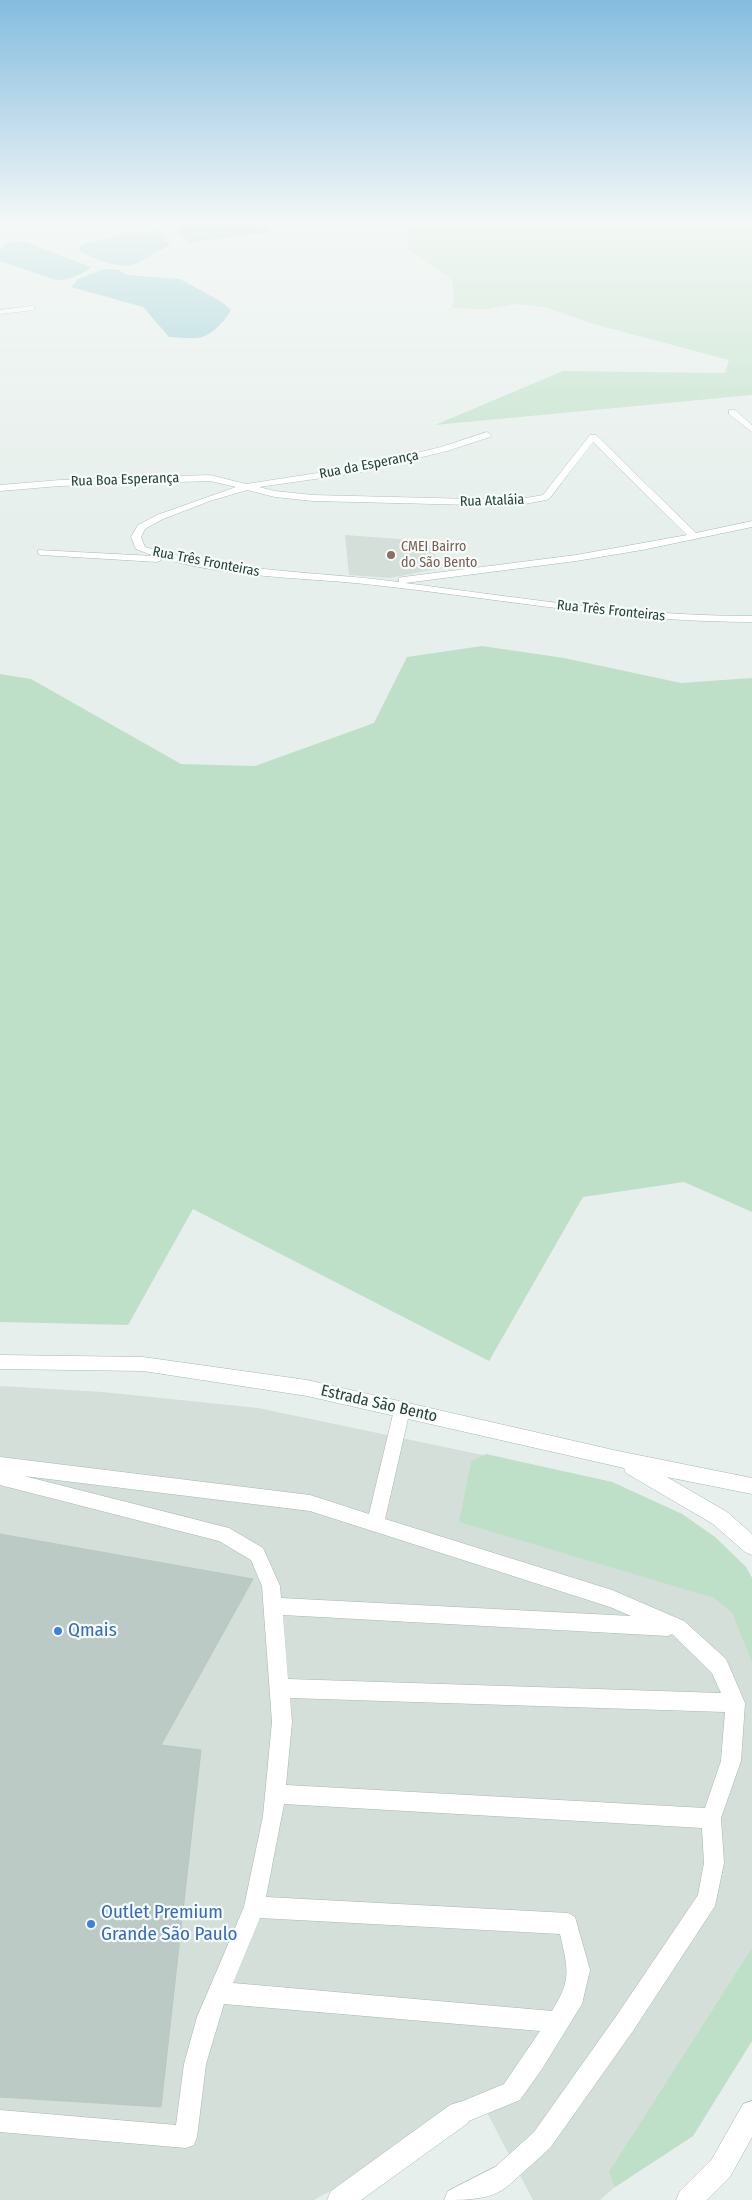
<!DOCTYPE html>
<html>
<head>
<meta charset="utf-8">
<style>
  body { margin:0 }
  canvas { display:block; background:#e6efeb }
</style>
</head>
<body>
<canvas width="752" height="2200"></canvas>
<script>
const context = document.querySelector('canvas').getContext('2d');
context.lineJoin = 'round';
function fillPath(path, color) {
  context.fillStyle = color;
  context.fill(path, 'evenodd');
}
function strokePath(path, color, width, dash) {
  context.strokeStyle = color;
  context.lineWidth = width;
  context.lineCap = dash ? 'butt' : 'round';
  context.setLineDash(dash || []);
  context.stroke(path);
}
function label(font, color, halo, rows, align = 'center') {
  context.font = font + ' "Fira Sans Condensed",sans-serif';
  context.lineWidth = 4.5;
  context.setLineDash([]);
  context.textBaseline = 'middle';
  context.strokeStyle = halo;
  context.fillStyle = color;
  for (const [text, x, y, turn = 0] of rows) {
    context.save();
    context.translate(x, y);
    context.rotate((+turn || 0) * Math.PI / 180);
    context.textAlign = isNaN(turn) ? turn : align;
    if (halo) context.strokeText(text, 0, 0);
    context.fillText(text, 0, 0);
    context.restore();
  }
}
fillPath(new Path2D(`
  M345,535L427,541L442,568L390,578L349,575Z
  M0,1386L103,1392L258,1408L612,1482L682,1514L715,1537L746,1567L752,1578V2041L693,2136L615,2187L600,2200H533L484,2107L314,2200H0Z`), '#d4dfda');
fillPath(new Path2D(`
  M408,222H752V395L435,425L563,371L725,373L729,360L590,323L548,308L517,304L486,309L452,308L454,299L452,280L408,249Z
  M482,646L564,658L681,683L752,678V1212L684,1182L583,1197L489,1361L193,1209L128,1325L0,1322V674L31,679L181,764L255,766L374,723L407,657Z
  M486,1454L612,1482L682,1514L715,1537L746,1567L752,1578V1662L732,1613L714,1598L459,1522L471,1462Z
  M752,1948V2041L693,2136L615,2187L609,2172Z`), '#bfe0c8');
fillPath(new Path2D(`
  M215,224C228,224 261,222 270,232L188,243L177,229L186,225Z
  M159,231L170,246C157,251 147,259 135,264C121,270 94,259 81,252L80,247L83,244L130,233Z
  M16,241L28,243L91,267C81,276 68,280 56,280L0,261V250L7,243Z
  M104,269L118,270L128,275L180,279L222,302L231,310C225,321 214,333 202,337C193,340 178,337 169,337L143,307L71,287L78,279Z`), '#8ec9d4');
const building = new Path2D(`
  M0,1534L253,1579L161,1745L201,1750L161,2107L0,2097Z`);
fillPath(building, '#bbcac4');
strokePath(building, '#b8c9c2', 1);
const service = new Path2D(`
  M402,1403L408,1405L410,1410L385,1519L612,1590L684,1621L726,1659L745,1703L741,1761L721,1818L724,1863L715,1906L633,2031L550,2148L509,2185L501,2189L493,2185L489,2177L493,2169L534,2132L617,2015L698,1895L704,1863L702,1828L284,1804L266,1897L568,1913L575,1917L590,1970L582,2004L542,2069L520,2100L459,2125L451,2122L448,2114L451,2106L504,2084L540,2031L224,2004L206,2064L197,2137L194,2145L186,2148L0,2132V2110L176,2125L184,2064L197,2017L244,1907L263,1816L272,1722L262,1586L251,1560L219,1541L0,1485V1457L310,1495L369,1514L394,1410L396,1405ZM24,1476L310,1511L610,1607L631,1616L281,1598L280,1586L263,1548L229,1528ZM283,1615L668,1636L672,1634L712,1673L721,1693L288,1679ZM290,1698L725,1712L721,1761L705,1808L286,1785L292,1722ZM260,1918L560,1934C568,1969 572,1979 552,2011L233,1983Z`);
const minor = new Path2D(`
  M31,306H34V310L0,314V310Z
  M729,410H735L752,425V432L729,414Z
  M487,432L491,435L490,437L447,451L357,473L259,487L275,491L313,495L514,500L543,495L590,435H596L696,533L752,521V527L642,550L576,561L405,583C521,598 635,616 752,616V622C626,622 507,600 383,586C309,577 233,579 161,558L160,561L157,562L41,555L38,554V550L154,556L136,549L131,537L138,525L157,515L236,487L210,481L60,486L0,491V485L60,480L210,475L246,484L357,467L441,447ZM593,442L687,535L576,555L403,577L399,578V582C314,571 228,572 145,547L141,537L145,529L163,519L210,501L247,490L275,497L313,501L514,506L546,500L549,499Z`);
const tertiary = new Path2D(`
  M0,1355L143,1357L307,1380L618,1451L752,1478V1494L667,1477L727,1512L752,1534V1555L745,1552L713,1524L626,1473L624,1468L307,1396L143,1371L0,1369Z
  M752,2101V2137L730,2177L707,2200H676L680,2191L712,2159L743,2104Z
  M459,2102L468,2105L471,2114L468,2123L361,2200H327L331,2191L450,2105Z
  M501,2164L510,2168L514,2177C503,2200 468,2200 444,2200L448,2191Z`);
strokePath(service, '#a8b8b2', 1);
strokePath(minor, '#a8b8b2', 1);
strokePath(tertiary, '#a8b8b2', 1);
fillPath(service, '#fff');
fillPath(minor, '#fff');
fillPath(tertiary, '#fff');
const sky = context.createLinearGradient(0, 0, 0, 530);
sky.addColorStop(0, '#84bce0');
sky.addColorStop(0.42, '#f4f8f6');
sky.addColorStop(1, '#f4f8f600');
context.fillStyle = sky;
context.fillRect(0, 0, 752, 530);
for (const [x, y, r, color] of [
  [391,555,5,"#8d6e63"],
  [58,1631,5,"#3f7fe0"],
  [91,1924,5,"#3f7fe0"]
]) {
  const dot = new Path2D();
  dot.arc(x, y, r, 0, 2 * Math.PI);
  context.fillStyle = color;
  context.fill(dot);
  strokePath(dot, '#f7fbf9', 2);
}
label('14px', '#24423a', '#f7fbf9', [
  ["Rua da Esperança",369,465,-11],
  ["Rua Boa Esperança",125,480,-2],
  ["Rua Ataláia",492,501,-2],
  ["Rua Três Fronteiras",206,562,11],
  ["Rua Três Fronteiras",611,611,6]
]);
label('14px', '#785e54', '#f7fbf9', [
  ["CMEI Bairro",401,547],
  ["do São Bento",401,563]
], 'left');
label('16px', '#24423a', '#f7fbf9', [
  ["Estrada São Bento",379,1404,13]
]);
label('19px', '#366cbe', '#f7fbf9', [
  ["Qmais",68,1631],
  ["Outlet Premium",101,1913],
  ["Grande São Paulo",101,1935]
], 'left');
</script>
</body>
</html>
